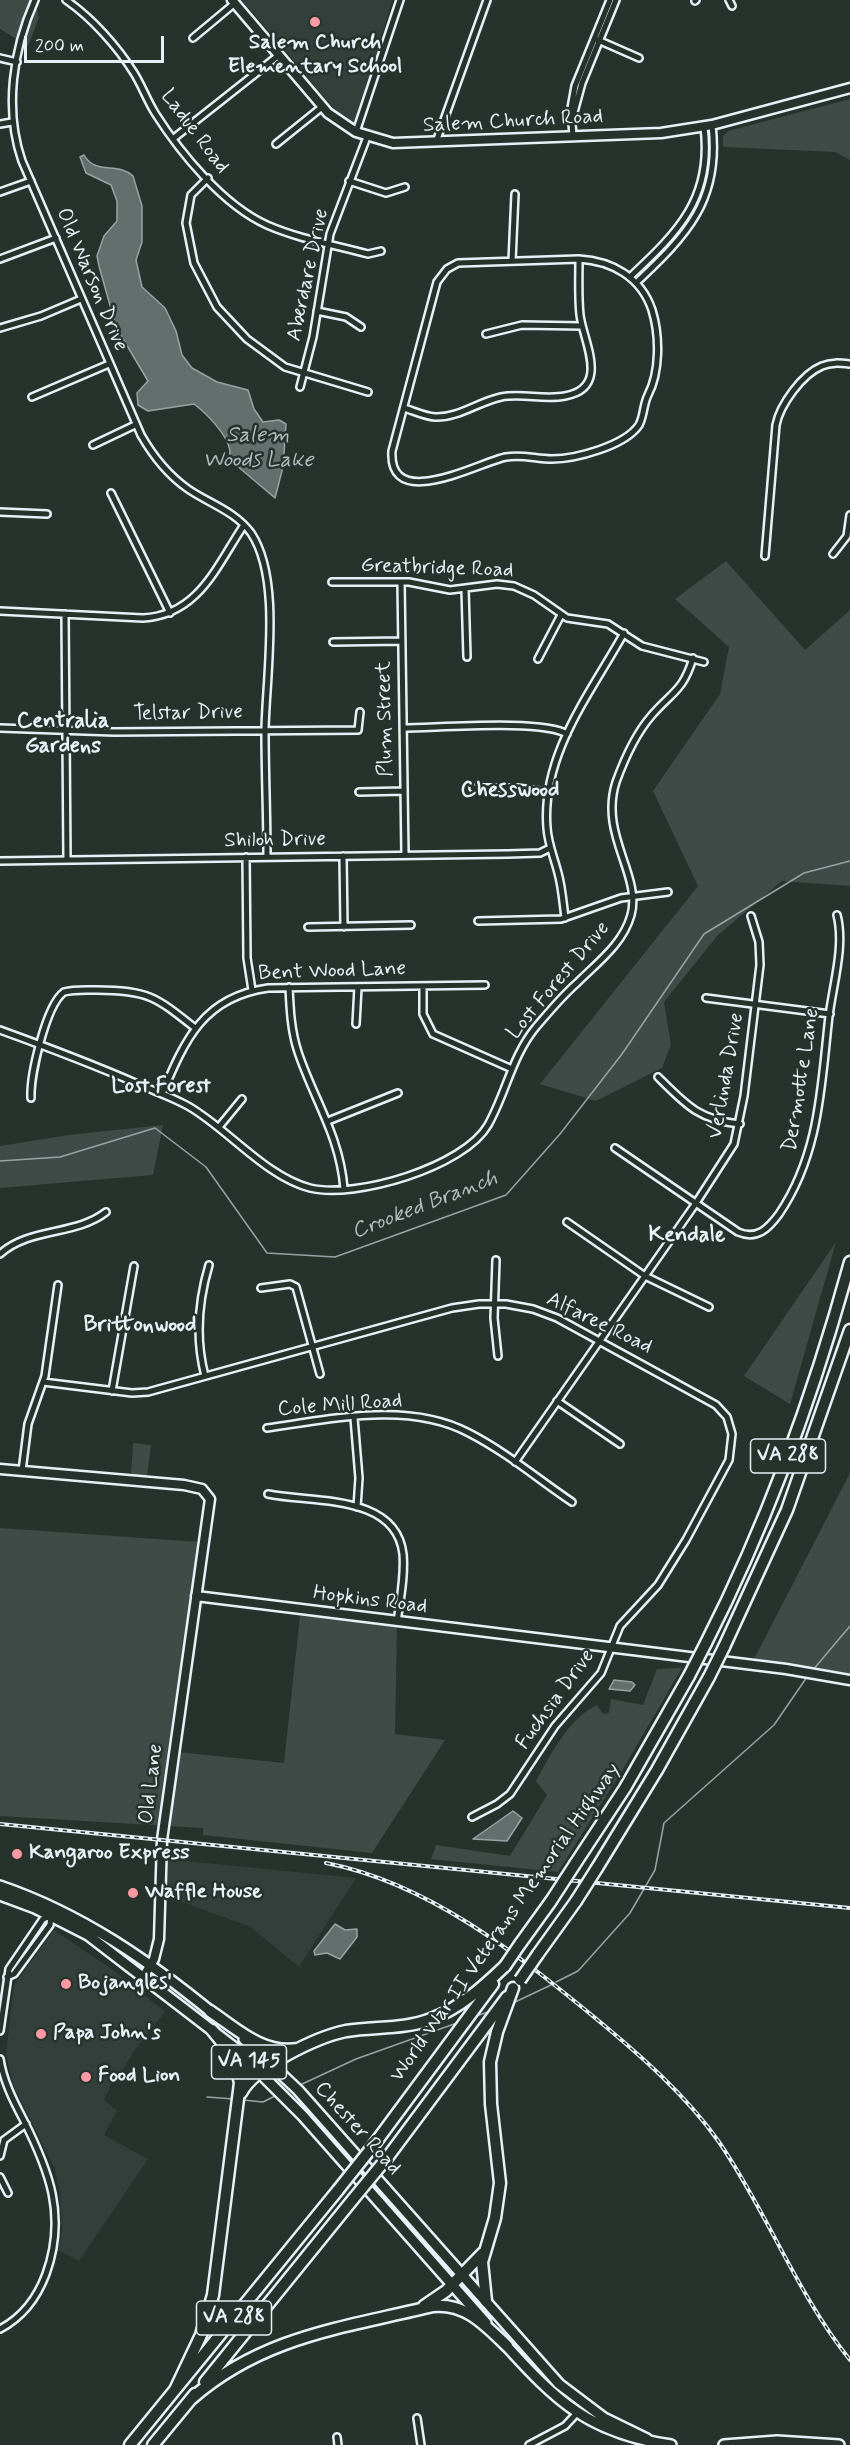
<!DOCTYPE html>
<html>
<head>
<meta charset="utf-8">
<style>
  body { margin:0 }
  #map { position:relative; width:850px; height:2445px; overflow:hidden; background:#26332d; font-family:Mynerve,sans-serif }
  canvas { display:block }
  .scale { position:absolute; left:24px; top:36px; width:140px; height:27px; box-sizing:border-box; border:3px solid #e8f1f8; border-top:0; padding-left:8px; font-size:18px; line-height:21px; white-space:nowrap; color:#e8f1f8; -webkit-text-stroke:4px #26332d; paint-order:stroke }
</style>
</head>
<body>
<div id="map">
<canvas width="850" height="2445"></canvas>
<div class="scale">200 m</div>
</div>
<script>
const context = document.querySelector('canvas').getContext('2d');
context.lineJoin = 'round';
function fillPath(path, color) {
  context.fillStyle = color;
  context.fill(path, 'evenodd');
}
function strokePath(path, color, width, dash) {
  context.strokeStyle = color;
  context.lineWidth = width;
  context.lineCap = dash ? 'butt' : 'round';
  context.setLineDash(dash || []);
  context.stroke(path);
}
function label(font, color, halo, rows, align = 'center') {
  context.font = font + ' Mynerve,sans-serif';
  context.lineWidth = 5;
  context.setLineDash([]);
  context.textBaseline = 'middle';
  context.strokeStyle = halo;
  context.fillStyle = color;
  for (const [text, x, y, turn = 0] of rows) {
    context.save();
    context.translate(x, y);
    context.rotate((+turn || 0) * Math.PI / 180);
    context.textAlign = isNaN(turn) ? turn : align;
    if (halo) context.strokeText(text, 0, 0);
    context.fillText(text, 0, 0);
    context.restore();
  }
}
fillPath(new Path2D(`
  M242,0H392L355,127L343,119Z
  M166,1859L356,1878L299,1967L251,1927L166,1896Z
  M54,1930L113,1970L165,2012L134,2051L119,2077L114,2078L104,2100L117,2111L104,2135L148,2159L79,2261L58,2250L62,2230L60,2194L55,2169L14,2087L6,2054L14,1985Z`), '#333f3a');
fillPath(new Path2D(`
  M0,0H35L39,18L28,46L0,29Z
  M850,99V160L835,152L723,147V136L728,131Z
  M726,561L805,650L850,610V886L782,881L718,935L664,1002L671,1045L662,1068L596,1101L540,1084L698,886L653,791L720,694L729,647L675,599Z
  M163,1125L153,1175L0,1188V1146L69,1135Z
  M836,1242L790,1404L744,1376Z
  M133,1443L151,1445L147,1477L131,1476Z
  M850,1471V1674L751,1665L849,1475Z
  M0,1528L199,1542L168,1751L284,1763L300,1616L397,1622L395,1734L445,1740L372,1853L203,1835V1828L0,1816Z
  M682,1668L623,1769L558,1872L431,1859L436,1845L510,1856L547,1795L536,1781C551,1754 568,1719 597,1705L603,1714L609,1713L611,1699L643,1705L657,1669Z`), '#3e4b47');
const water = new Path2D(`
  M84,155C96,176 117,161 133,176L142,206V242L136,260L142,287L165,308L176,331L182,355L192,368L217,382L248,390L254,409L263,422L279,420L286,424L283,467L275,498L236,465L227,464C227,458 230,457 230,451C228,435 206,413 194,404L148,411L138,405L137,393L148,381L116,327L99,266L97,256L104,236L117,221V201L111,185L86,173L80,157Z
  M614,1680L632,1682L635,1685L630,1691L609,1689Z
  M513,1811L522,1818L507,1841L473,1839Z
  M335,1924L345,1930L357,1929V1937L340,1959L327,1953L315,1955L314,1951Z`);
fillPath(water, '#636f6d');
strokePath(water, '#98a3a5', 1.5);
strokePath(new Path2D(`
  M0,1161L60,1157L155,1128L206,1167L267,1253L335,1257L506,1195L560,1134L622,1054L704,934L804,873L850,861
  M812,1671L850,1626
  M556,1982L578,1971L630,1913L655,1870L664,1823L774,1725L807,1677
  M513,2003L551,1985
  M476,2016L491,2011
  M300,2085L356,2059L457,2023
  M207,2097L234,2099
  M243,2100L263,2102L275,2096`), '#98a3a5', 1.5);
const street = new Path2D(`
  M35,0C13,49 4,109 22,161L141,435C153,456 168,475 188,489C210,504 235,511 251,533C282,579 266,675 265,730C265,772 267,815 267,857
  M66,0C92,18 117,46 134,73C142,86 147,100 155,113C181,154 223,205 267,225C299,239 335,245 368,254L381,251
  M729,0L732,6
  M695,1L696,0
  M193,38L235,3
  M598,40L639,58
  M0,58L17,62
  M573,116L582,83L616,0
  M0,124L12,122
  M356,132L400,0
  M573,137L571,108L575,86L610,0
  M174,138L279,55
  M436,142L487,0
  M276,144L322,107
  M208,178L191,195L186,223L194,263L217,307L247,339L285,367L368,392
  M349,181L386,193L405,187
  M0,192L31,181
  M0,259L56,238
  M579,259C612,261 641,277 652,310C660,336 660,372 648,395C643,405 644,416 639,425C625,446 575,459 552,459C536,459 522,454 506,457C482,461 388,514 392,451L437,282L447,269L458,263Z
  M512,261L515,194
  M630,277C678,232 713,198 704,127
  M636,283C687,235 721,200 712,125
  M317,311L346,317L361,327
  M0,328L41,316L81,299
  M486,334L522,325L582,326
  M300,387L313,337L330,234L367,137
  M32,397L109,364
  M404,408C414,411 424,416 435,417C458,418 478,402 501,397C522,393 544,400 565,396C611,388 583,341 580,315C578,296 579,277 579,259
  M93,445L135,425
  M111,493L170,613
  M0,512L47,514
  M833,554L847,536L850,515
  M765,556L776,425C780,405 802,374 822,366C831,362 840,363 850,364
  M332,582H409L450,590L497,584L514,586L534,595L567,618L608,624L642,646L704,662
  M401,582L405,855
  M465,589L467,657
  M0,611L143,618C199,615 217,565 244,525
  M65,614L67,860
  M333,642L402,641
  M538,659L561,615
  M0,728L114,732L358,730L360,712
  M403,728C437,728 543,719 567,734
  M473,788H517L548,792
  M359,792L404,791
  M343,856L344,927
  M246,857L247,958L252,990
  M0,861L508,854L540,853L550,848
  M565,918C563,903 562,887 558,873C554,857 548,844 547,828C541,755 590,694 624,633
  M478,921L561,919L621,898L668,892
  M308,927L411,925
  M423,986V1014L433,1034L512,1069
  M289,987C290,1009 291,1031 298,1052C314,1100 340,1136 344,1189
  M706,998L830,1014
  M356,1024L358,987
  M0,1030C47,1047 92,1064 138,1084C154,1091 172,1097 188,1106C227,1128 266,1177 310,1188C356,1199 464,1167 488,1125C506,1093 512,1056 536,1027C549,1012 562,996 577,983C597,963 623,944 631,915C642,875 599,835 616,782C624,760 637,732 652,715C673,691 683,691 693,658
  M658,1077C686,1105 699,1120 740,1124
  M162,1094C185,1040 203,997 268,988L485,985
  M31,1098C30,1075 46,1005 64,992C75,989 87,990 97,990C148,990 156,997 195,1028
  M328,1121L398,1093
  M219,1127L242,1099
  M615,1148L738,1232C757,1240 768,1229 779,1214C820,1154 821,1085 829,1016C833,984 845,946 837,915
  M567,1222L645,1276L709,1307
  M0,1254C30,1227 75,1236 106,1212
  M496,1260L494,1318L498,1356
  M261,1288L290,1284L296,1287L320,1374
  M205,1376C195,1338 198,1302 209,1265
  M43,1382L132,1393L148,1392L452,1308L479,1304H506L533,1309L557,1318L716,1405L727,1417L732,1434L729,1460L686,1540L658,1585L620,1626L601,1673L555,1726L510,1794L497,1804L472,1817
  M112,1391L134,1266
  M557,1401L620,1444
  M354,1418L359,1478L357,1507
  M267,1428C332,1419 409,1401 469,1433C506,1452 538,1479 572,1502
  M515,1462L696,1203L734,1144L744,1096L760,965L759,942L751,916
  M22,1471L28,1424L45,1376L58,1285
  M268,1494C311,1503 396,1493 403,1554C405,1576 400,1600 397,1622
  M7,1977L14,1974L50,1925L51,1916
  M0,2031L9,1969L43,1919L49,1917
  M0,2059C3,2080 13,2100 23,2119C49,2170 67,2216 46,2274C37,2298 23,2317 0,2329
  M0,2156L4,2140L26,2124
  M0,2177L8,2193
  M417,2418L421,2445
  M337,2437L338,2445
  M529,2445L565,2426L577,2413`);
const secondary = new Path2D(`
  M232,0L328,113L356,132L393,143L661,133L712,125L850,88
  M0,1469L184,1485L202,1489L210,1499L162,1840L159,1939L154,1959L144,1976
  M196,1596L786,1669L850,1680`);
const primary = new Path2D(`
  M0,1886C82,1914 149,1961 215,2015
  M0,1895L35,1908L88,1935L235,2048L303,2116L486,2323
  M244,2039L298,2090L559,2384L604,2418L647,2439
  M503,2342C557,2402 589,2433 671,2445
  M724,2445L777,2441L839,2445`);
const highway = new Path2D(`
  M706,1643C768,1521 814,1394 850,1262
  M724,1647L787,1510L850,1330
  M575,1864L625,1788L689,1676
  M597,1868L657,1770L709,1677
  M520,1944L551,1901
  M538,1954L576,1901
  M210,2011C237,2029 263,2055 298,2049
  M241,2093C254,2067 317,2037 346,2031C375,2026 403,2030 431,2019C460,2008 483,1987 505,1966
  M373,2146L493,1984
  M387,2158L507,1997
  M486,2301L482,2262L495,2218L500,2183L491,2104L490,2062L497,2032L513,1988
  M424,2306L446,2291L483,2253
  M205,2382L354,2198
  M175,2390L201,2335L213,2295L240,2083L234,2057L212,2030
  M191,2399C263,2336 343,2328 433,2306C466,2303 485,2325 507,2346
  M130,2445L338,2190
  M153,2445L195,2394`);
strokePath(street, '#e8f1f8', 10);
strokePath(secondary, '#e8f1f8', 13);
strokePath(primary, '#e8f1f8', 14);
strokePath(highway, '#e8f1f8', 15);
strokePath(street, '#26332d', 5);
strokePath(secondary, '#26332d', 8);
strokePath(primary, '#26332d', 9);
strokePath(highway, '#26332d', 10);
const rail = new Path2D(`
  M0,1824L850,1908
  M326,1863C428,1883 516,1953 594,2017C639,2054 686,2095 719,2142C767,2212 797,2294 850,2360`);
strokePath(rail, '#e8f1f8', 4);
strokePath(rail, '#26332d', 1.5, [4.5]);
const highwayBridge = new Path2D(`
  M689,1676L706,1643
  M709,1677L724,1647
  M551,1901L575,1864
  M576,1901L597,1868
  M505,1966L520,1944
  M520,1980L538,1954
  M338,2190L373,2146
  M354,2198L387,2158`);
strokePath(highwayBridge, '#e8f1f8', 15, []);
strokePath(highwayBridge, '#26332d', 10);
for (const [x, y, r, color] of [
  [315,22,6,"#ff9aa2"],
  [17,1854,6,"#ff9aa2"],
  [133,1893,6,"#ff9aa2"],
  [66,1984,6,"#ff9aa2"],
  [41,2034,6,"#ff9aa2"],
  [86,2077,6,"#ff9aa2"]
]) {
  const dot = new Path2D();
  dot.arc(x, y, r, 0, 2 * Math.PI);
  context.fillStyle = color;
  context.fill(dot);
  strokePath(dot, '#26332d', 2);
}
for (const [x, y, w] of [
  [788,1456,75],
  [249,2062,75],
  [234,2318,75]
]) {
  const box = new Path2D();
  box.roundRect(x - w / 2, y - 17, w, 34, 4.5);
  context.fillStyle = '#26332d';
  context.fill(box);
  strokePath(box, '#e8f1f8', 1.5);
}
label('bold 20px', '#e8f1f8', null, [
  ["VA 288",788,1456],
  ["VA 145",249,2062],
  ["VA 288",234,2318]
]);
label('bold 21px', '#e8f1f8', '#26332d', [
  ["Salem Church",315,44,"center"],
  ["Elementary School",315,68,"center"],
  ["Kangaroo Express",29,1854],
  ["Waffle House",145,1893],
  ["Bojangles'",78,1984],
  ["Papa John's",53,2034],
  ["Food Lion",98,2077]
], 'left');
label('21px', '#e8f1f8', '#26332d', [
  ["Salem Church Road",513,122,-3],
  ["Ladue Road",194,132,53],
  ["Aberdare Drive",309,275,-78],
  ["Old Warson Drive",91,280,67],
  ["Greatbridge Road",437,569,2],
  ["Telstar Drive",188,714,-1],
  ["Plum Street",386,719,-91],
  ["Shiloh Drive",275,841,-1],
  ["Bent Wood Lane",332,972,-2],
  ["Lost Forest Drive",559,981,-50],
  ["Verlinda Drive",727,1076,-80],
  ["Dermotte Lane",802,1080,-81],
  ["Alfaree Road",599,1324,26],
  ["Cole Mill Road",340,1406,-4],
  ["Hopkins Road",370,1601,7],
  ["Fuchsia Drive",556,1700,-54],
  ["Old Lane",152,1784,-83],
  ["World War II Veterans Memorial Highway",506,1923,-55],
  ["Chester Road",357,2129,48]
]);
label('italic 22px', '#b3bdc0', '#26332d', [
  ["Salem",258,436],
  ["Woods Lake",258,461],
  ["Crooked Branch",425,1206,-21]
]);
label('bold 22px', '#e8f1f8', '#26332d', [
  ["Centralia",63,722],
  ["Gardens",63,747],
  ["Chesswood",510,791],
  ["Lost Forest",161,1087],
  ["Kendale",687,1236],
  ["Brittonwood",140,1326]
]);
</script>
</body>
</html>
